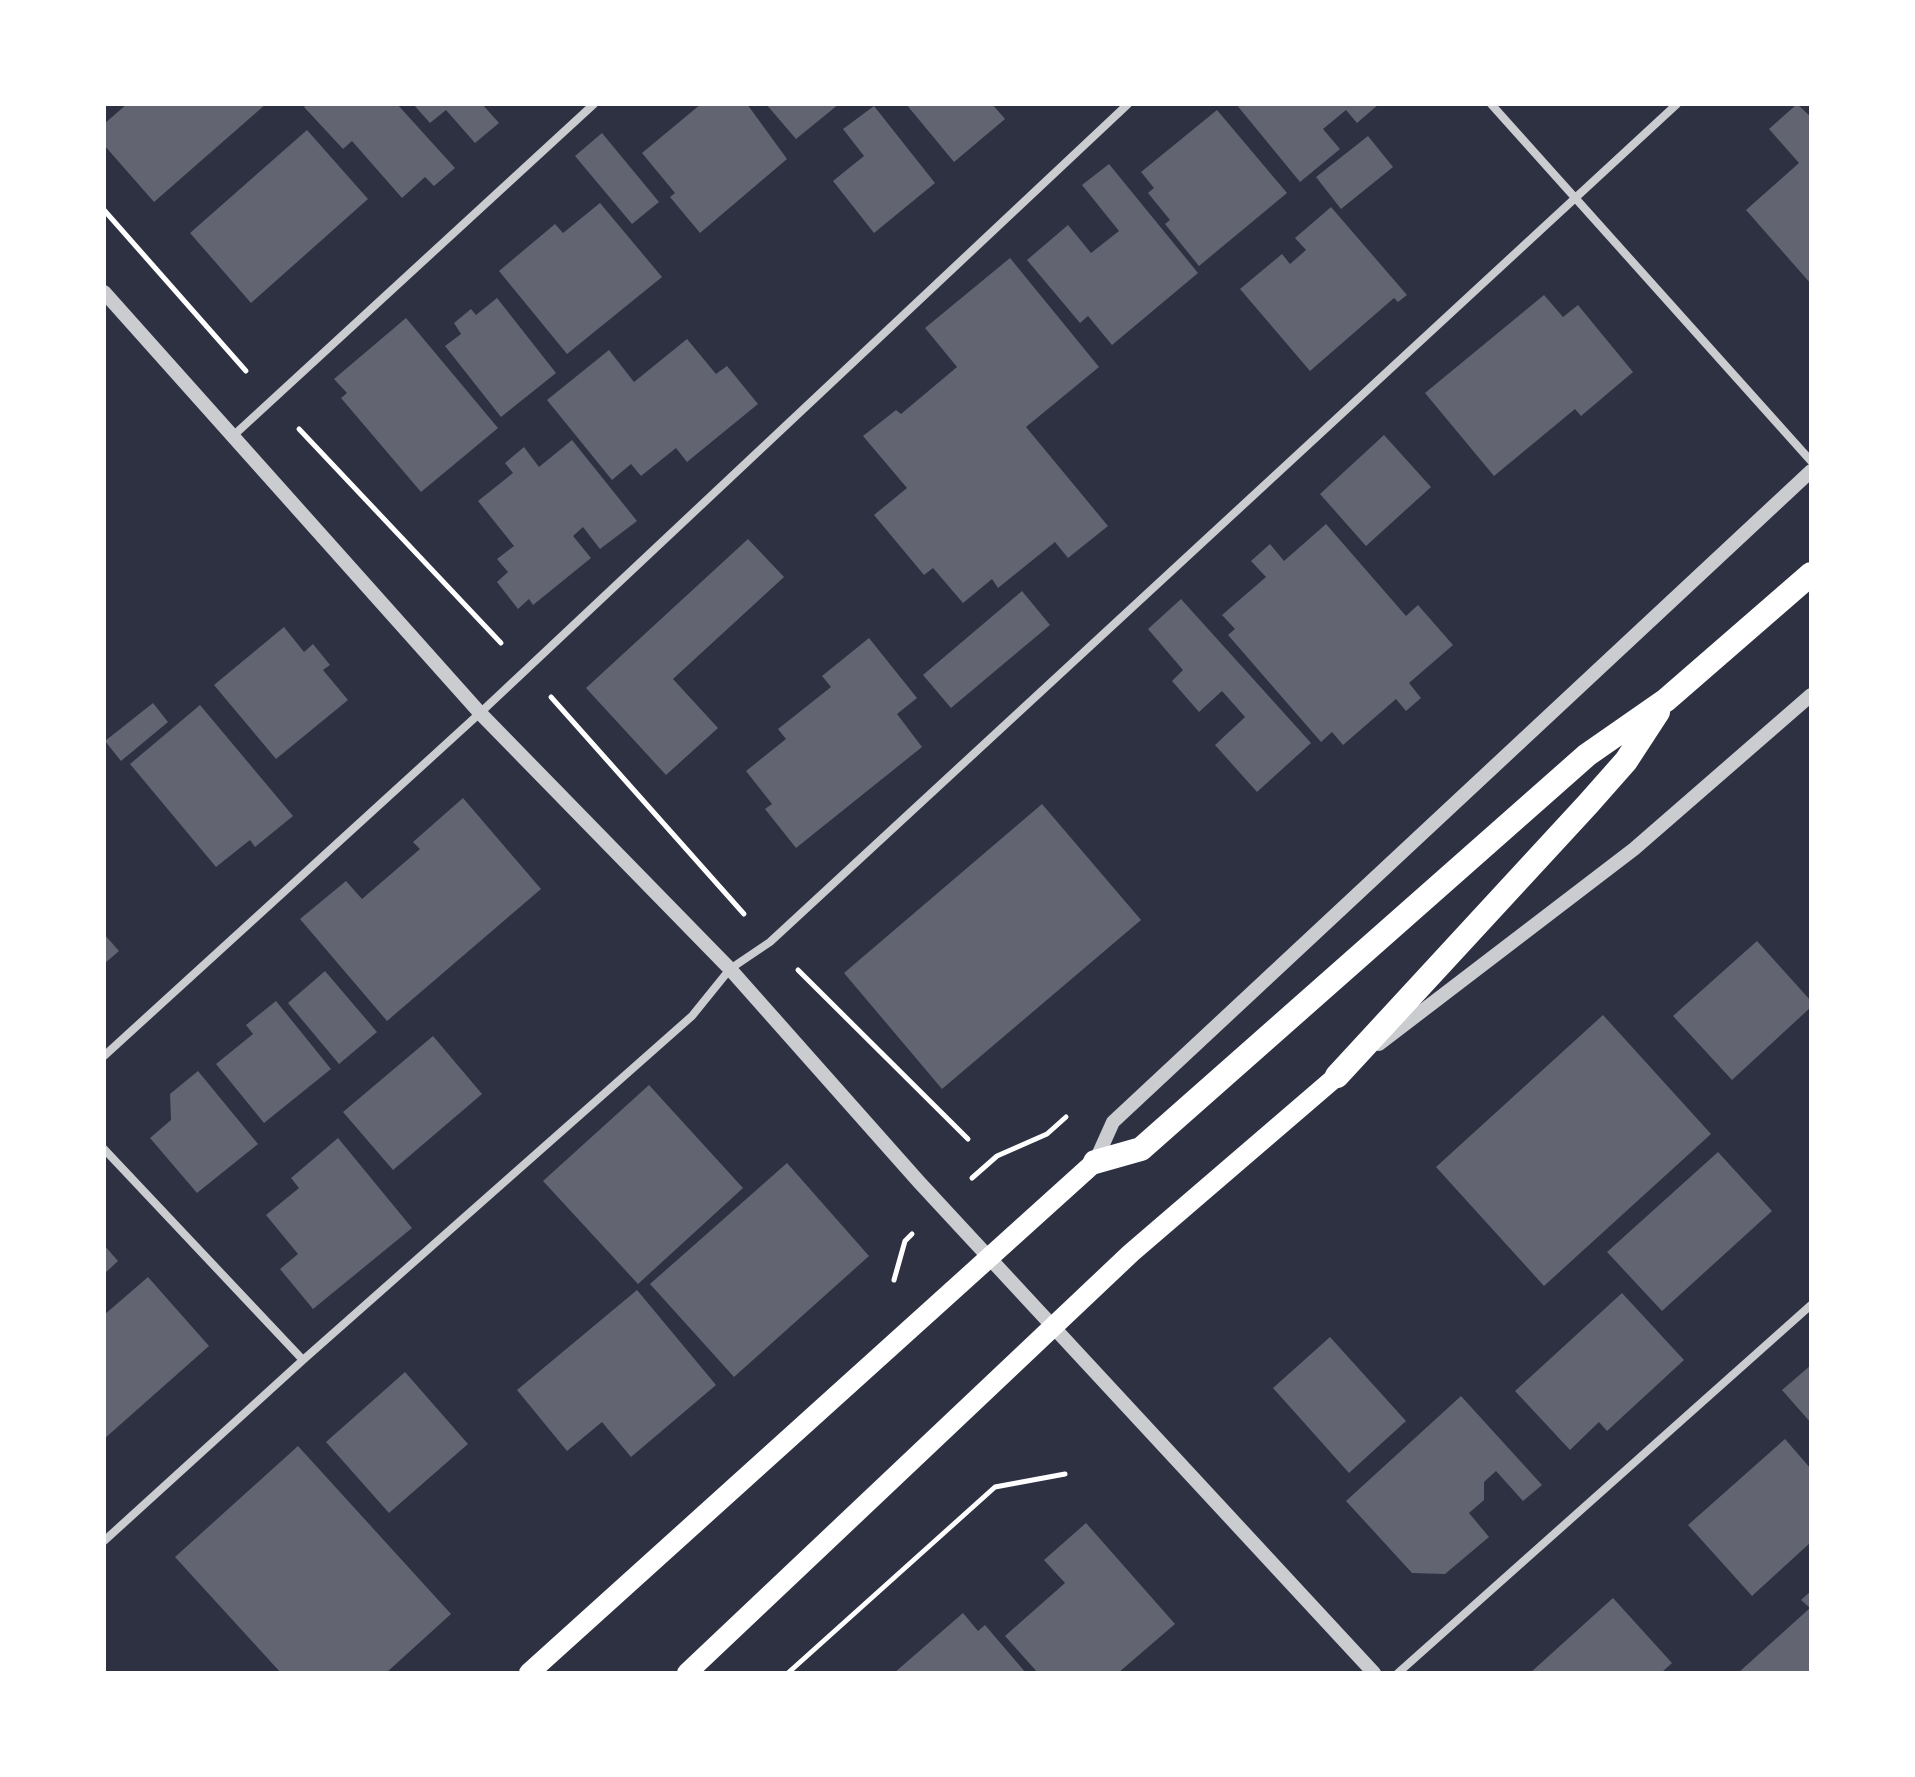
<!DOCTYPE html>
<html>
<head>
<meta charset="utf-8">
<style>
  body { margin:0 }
  #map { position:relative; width:1915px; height:1777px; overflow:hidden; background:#2d3142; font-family:Lora,serif }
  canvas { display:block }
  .frame { position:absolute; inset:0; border:106px solid #fff; pointer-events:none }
</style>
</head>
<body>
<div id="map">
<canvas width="1915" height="1777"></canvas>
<div class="frame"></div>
</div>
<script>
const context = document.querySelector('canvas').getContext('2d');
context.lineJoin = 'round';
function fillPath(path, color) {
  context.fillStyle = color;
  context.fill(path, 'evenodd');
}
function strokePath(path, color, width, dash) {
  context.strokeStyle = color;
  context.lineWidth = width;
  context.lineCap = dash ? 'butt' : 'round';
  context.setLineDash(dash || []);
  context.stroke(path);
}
fillPath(new Path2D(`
  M127,104H266L154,202L104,145V124Z
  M307,104H397L455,168L434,186L425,177L402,198L352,141L343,149L304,107Z
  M413,104H482L499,123L475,143L446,110L430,123Z
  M701,104H747L787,159L700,233L670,197L675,193L642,153Z
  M766,104H839L796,139Z
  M906,104H992L1005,119L954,162Z
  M1236,104H1379L1357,123L1346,110L1323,129L1340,149L1300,182Z
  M1797,104L1811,117V284L1746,210L1799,163L1769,129Z
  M874,106L935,183L874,233L833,181L864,156L843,129Z
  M1217,110L1287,193L1199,266L1165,224L1170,220L1148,193L1154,188L1141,172Z
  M307,130L368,199L251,303L190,233Z
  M602,133L659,202L632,224L575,156Z
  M1368,136L1393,167L1341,209L1316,177Z
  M1109,164L1198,273L1112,345L1088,316L1080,323L1027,260L1068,225L1091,253L1119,231L1082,185Z
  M600,203L662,277L567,354L499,271L555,224L563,233Z
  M1331,207L1407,295L1398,302L1394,298L1310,371L1240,289L1282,254L1290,264L1306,250L1295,238Z
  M1010,258L1099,367L1026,427L1108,526L1068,558L1055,542L998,588L992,579L963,603L933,568L924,575L874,515L907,488L863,436L896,410L901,414L957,367L925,328Z
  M1544,295L1563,317L1578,305L1633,372L1581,416L1575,409L1494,476L1425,393Z
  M497,298L556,373L501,417L445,346L461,334L454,323L471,309L476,315Z
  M406,318L498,428L421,492L341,398L347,393L334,379Z
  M687,339L716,374L727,366L758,404L687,462L676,448L641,476L631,464L612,480L547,400L609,350L634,382Z
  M1384,435L1431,487L1366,546L1320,494Z
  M572,440L637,521L600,549L583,527L573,536L591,558L533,605L529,599L518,609L497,582L508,572L497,559L514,546L478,501L513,473L505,463L524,447L539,467Z
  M1326,524L1406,616L1418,605L1453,645L1409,683L1421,698L1406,711L1396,699L1343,745L1332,732L1321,742L1228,635L1235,629L1222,615L1266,577L1251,561L1270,544L1284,561Z
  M748,539L784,577L673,679L718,728L666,775L586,688Z
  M1022,591L1050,625L951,708L923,675Z
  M1181,599L1311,743L1257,792L1215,745L1245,717L1222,691L1199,712L1172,681L1183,670L1148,629Z
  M284,627L304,652L313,644L330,665L323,670L348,700L276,759L214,685Z
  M869,638L917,698L897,714L922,747L796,848L765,809L772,804L746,771L786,739L778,729L831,687L822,676Z
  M153,703L168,722L121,761L105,741Z
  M200,705L293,816L255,847L250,840L216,867L130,764Z
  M463,798L541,889L387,1021L300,919L346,881L362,899L420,849L413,842Z
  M1042,804L1141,920L942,1089L844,973Z
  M104,934L119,951L104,964Z
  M1757,941L1811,1001V1007L1732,1080L1673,1016Z
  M325,971L377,1032L339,1064L288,1003Z
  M276,1001L331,1069L264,1123L216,1064L253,1034L246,1025Z
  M1603,1015L1711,1134L1544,1286L1436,1167Z
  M433,1036L482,1094L393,1170L343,1112Z
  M198,1071L258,1144L197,1193L150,1138L171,1120L170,1094Z
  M649,1085L743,1188L638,1284L543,1181Z
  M338,1138L412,1228L313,1309L280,1269L298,1254L266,1215L299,1188L291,1178Z
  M1718,1152L1772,1211L1662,1311L1607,1252Z
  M787,1163L869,1256L734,1377L650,1284Z
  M104,1245L118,1261L104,1274Z
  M148,1277L209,1346L104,1439V1315Z
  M637,1290L716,1385L631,1457L602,1422L567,1451L517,1390Z
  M1622,1293L1684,1360L1607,1431L1599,1422L1570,1450L1515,1391Z
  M1330,1337L1406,1421L1349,1473L1273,1388Z
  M1811,1365V1423L1782,1390Z
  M405,1372L468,1444L389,1513L326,1442Z
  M1461,1396L1542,1485L1523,1501L1496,1471L1484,1482V1500L1469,1513L1489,1537L1445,1574L1412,1573L1346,1501Z
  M1785,1439L1811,1469V1542L1752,1596L1688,1525Z
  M298,1446L451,1614L386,1673H281L175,1557Z
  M1086,1523L1175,1624L1118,1673H1038L1005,1636L1065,1583L1044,1560Z
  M1811,1591V1673H1738L1810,1608L1801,1600Z
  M1613,1598L1672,1663L1661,1673H1530Z
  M963,1613L978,1631L985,1625L1026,1673H894Z`), '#626471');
strokePath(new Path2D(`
  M104,210L246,371
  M299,429L501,643
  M551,697L744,914
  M798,970L968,1139
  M972,1178L997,1156L1047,1134L1066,1117
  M894,1280L905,1241L912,1234
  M788,1673L995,1487L1065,1474`), '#fff', 5);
strokePath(new Path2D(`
  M1491,104L1811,461
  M234,435L594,104
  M104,1056L480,713L1128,104
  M104,1149L303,1360L104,1541
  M303,1360L692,1016L730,969L770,942L1677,104
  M1398,1673L1811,1305`), '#caccd0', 8);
strokePath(new Path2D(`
  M104,292L480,713L730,969L919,1182L1374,1673
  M1379,1044L1634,849L1811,695
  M1095,1162L1113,1122L1811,471`), '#caccd0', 14);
strokePath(new Path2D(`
  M529,1673L1095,1162
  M687,1673L1131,1253L1337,1076`), '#fff', 20);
strokePath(new Path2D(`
  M1337,1076L1588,804L1626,761L1658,712
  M1095,1162L1141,1149L1587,755L1666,700L1811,574`), '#fff', 24);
</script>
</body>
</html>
